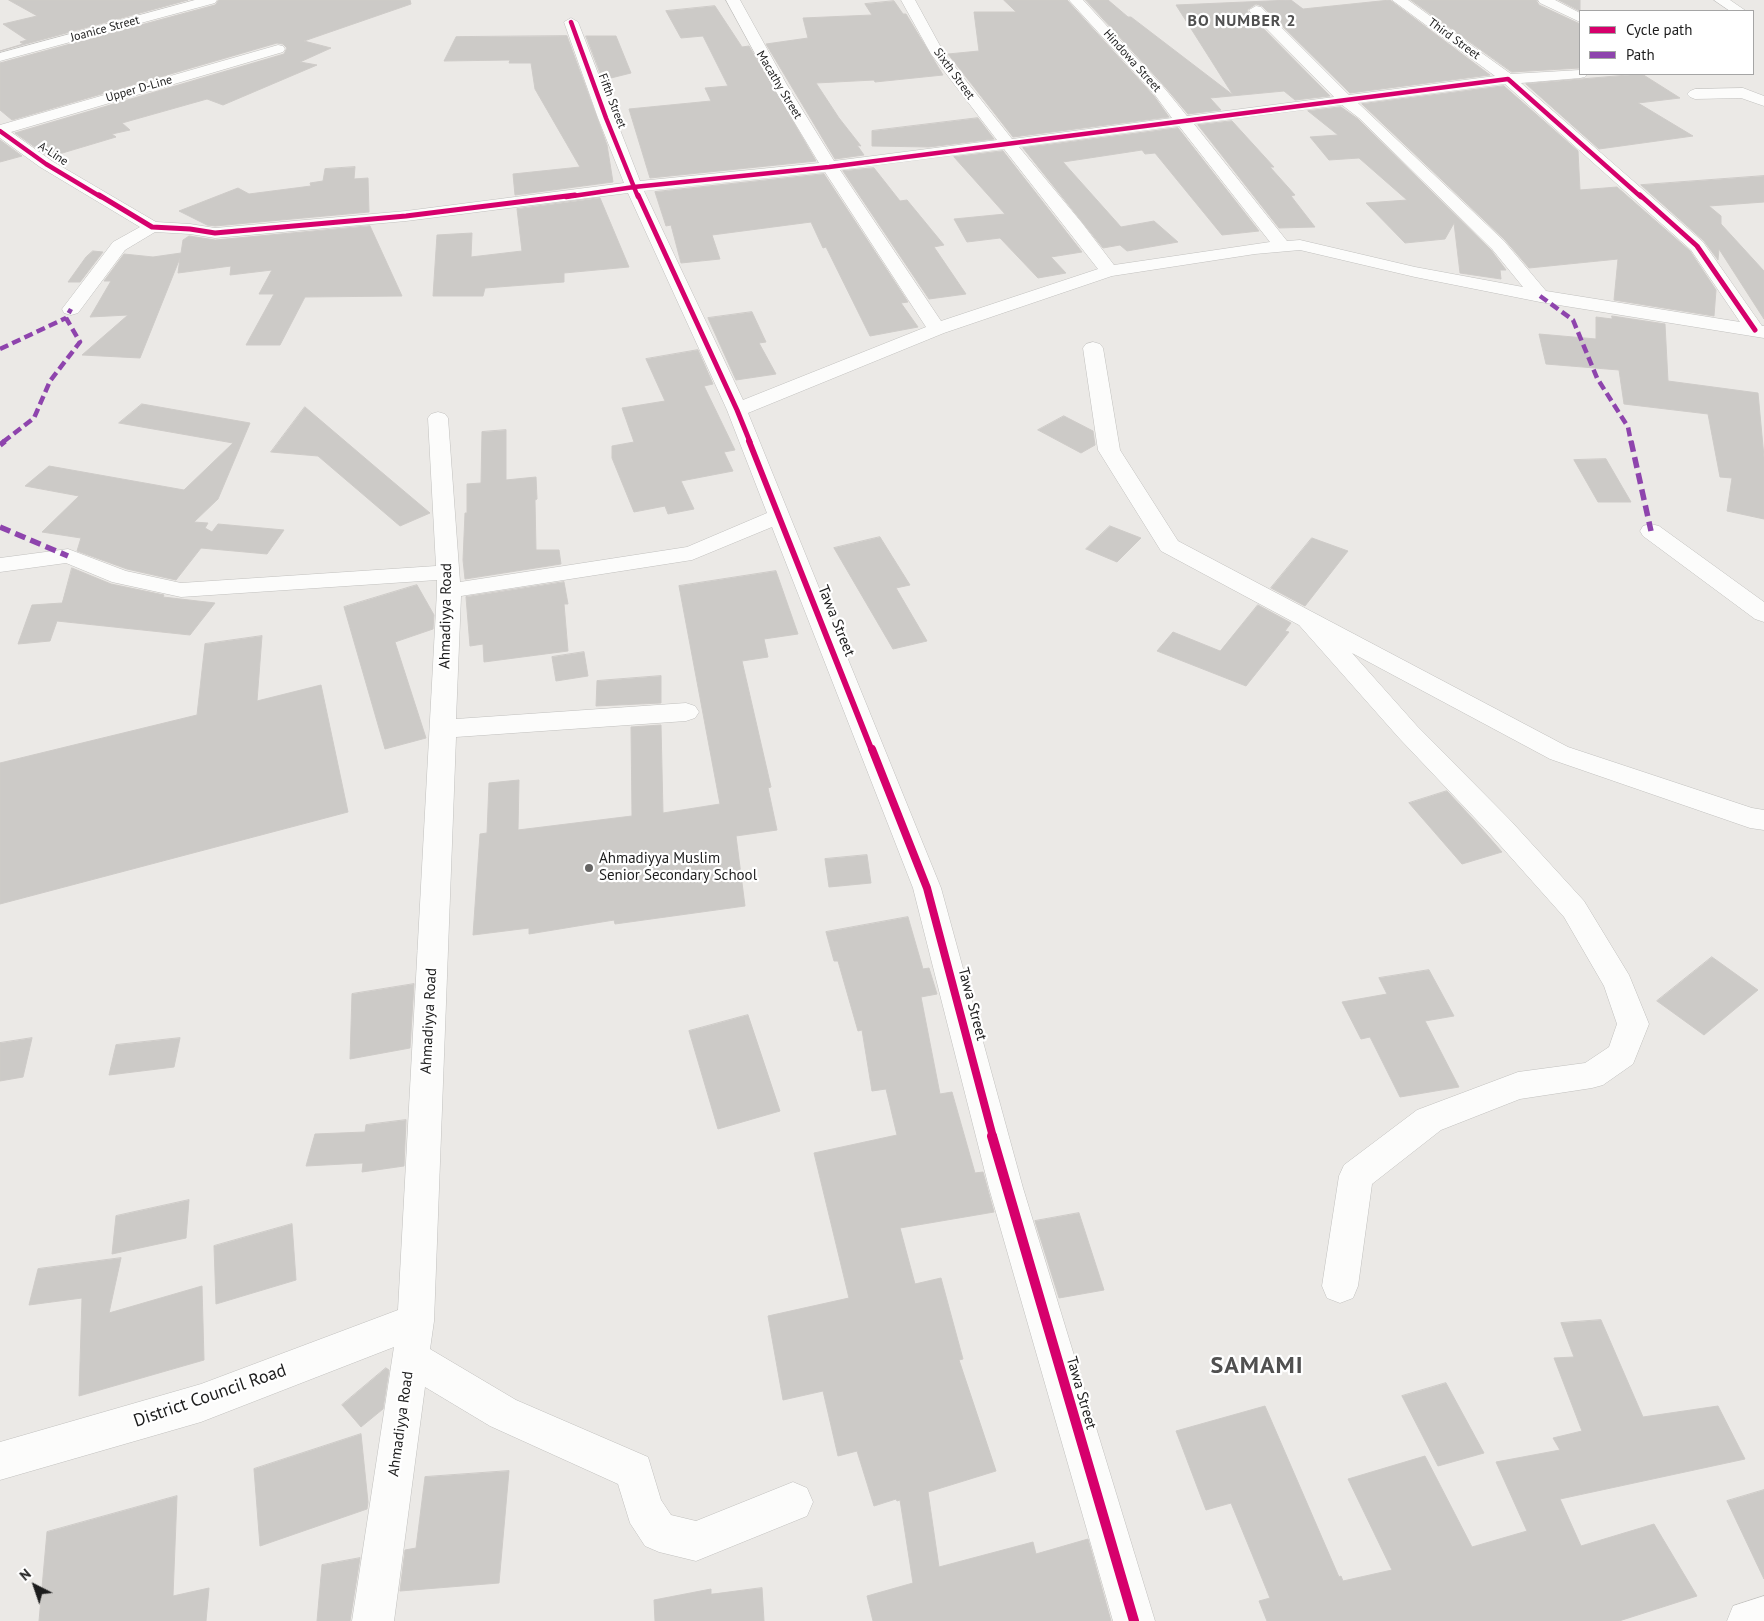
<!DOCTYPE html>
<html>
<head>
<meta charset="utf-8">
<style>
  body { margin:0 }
  #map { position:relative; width:1764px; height:1621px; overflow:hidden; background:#ebe9e6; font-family:"PT Sans",sans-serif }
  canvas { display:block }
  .legend { position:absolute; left:1579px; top:10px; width:175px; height:65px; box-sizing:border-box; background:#fff; border:1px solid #a5a5a5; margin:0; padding:6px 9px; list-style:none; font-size:15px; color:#1d1d1d }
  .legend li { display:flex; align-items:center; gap:10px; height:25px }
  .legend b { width:25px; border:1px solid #a5a5a5 }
  .north { position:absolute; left:10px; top:1561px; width:50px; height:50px; -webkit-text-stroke:4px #fff; paint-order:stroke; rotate:319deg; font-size:14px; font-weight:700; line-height:20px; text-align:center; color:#1d1d1d }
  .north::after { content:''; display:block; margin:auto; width:18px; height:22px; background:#1d1d1d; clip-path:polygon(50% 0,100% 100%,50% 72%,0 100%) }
</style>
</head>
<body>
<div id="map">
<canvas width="1764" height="1621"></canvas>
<ul class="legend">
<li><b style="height:6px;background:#d6006c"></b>Cycle path</li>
<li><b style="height:6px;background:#8e44ad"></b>Path</li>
</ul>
<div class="north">N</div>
</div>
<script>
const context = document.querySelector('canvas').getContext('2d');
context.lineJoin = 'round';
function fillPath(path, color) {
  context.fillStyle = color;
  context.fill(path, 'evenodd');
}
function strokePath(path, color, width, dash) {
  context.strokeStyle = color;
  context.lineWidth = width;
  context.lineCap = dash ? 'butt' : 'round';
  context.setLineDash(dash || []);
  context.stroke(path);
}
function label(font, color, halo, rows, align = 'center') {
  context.font = font + ' "PT Sans",sans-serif';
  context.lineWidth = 4.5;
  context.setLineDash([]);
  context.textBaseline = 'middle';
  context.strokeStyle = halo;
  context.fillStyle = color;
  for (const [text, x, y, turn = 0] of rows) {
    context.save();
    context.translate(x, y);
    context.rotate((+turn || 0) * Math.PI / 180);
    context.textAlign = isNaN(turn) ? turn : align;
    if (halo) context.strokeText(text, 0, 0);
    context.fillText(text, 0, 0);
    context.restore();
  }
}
const building = new Path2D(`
  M9,0H188L0,51L23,44L20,42L27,40L3,24L37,16Z
  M219,0H410L411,4L304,41L331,48L300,62L317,65L223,105L207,99L122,123L130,130L112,134L116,137L49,157L15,133L284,54L287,48L283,44L277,43L12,120L0,110V63L215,5Z
  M1004,0H1067L1154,96L1169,117L1013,137L948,54L979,51L974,12H1016Z
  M1086,0H1108L1128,17H1131L1233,95L1176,5L1291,0L1303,9L1390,0L1490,75L1350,93L1262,6L1256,4L1247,10L1249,14L1330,96L1295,100L1284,91L1210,98L1221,110L1188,114L1166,88Z
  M1411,0H1536L1539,5L1580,24V68L1512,72Z
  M1559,0H1580V11Z
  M894,1L903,14H906L943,75L875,82L874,80L816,83L839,118L861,146L857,145L864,155L835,159L766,44L808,38L803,18L872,15L865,4Z
  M715,6L742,47L749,46L816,161L650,178L629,109L711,101L705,88L728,86L703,36L681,38L666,11Z
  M567,36L607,145L613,182L515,195L513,174L580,167L535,89L531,63H509L510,60L444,61L456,37Z
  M586,36H616L631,73L603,80Z
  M1642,74L1680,98L1638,103L1693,136L1599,149L1526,84Z
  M1504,86L1578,151L1580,190L1617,187L1690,251L1716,290L1714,316L1614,300L1618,259L1529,268L1505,240L1362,104Z
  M1341,107L1358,119L1491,250L1506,270H1500L1501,279L1460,273L1454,223L1445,239L1405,243L1366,203L1407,200L1359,158L1329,160L1310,137L1338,135L1308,111Z
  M978,118L994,139L929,147L872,146V131Z
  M1232,121L1274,167H1270L1295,195L1291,196L1315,227L1279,228L1198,125Z
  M1178,128L1259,231L1222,235L1155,153L1145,154L1142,150L1063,162L1121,227L1154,221L1178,242L1127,251L1120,245L1103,248L1023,148Z
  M0,140L22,156L0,162Z
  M1003,151L1082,252L1051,257L1066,273L1038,278L1000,238L967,242L954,219L1005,214L954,157Z
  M355,167L354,179L368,178L369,212L215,226L207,225L179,211L238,188L249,194L311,186L310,183L323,181L325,169Z
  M874,168L900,201L907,200L944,245L934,247L966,294L929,299L843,171Z
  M824,174L908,302L901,303L918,327L870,336L826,247L823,248L811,222L712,235L720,259L681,263L671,225L666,226L655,192Z
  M1764,176V202L1709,206L1721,216V224L1764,271V319L1719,249L1718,260L1704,241L1641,185Z
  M600,198L629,267L564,273V282L485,288L483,296H433L437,235L472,233L471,257L522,251L517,209Z
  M370,226L402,296L305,297L280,345H246L274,294H259L272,270L230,275L231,266L178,273L180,258L140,358L82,355L128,315L90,317L111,281H104L124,254L153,257L181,253L183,240L189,236L215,240Z
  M93,251L103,252L80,282H68L86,257Z
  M752,312L766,342L759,343L776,374L736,380L708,318Z
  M1612,316L1665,324L1668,381L1758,393L1764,457V519L1727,511L1732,478L1720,477L1708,414L1624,404L1619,370L1546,364L1539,334L1596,339V317L1612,319Z
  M698,350L713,384L704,386L735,450L724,452L733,471L681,481L694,509L668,514L665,506L634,512L612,458V446L634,442L622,408L665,401L646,359Z
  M142,404L250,423L218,499L194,522L208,523L205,528L212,532L218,524L284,530L267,554L201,548L176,580L127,569L77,551L81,538L42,532L79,496L25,486L49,466L184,490L233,443L119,423Z
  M305,407L379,470L430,513L400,526L318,456L271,452Z
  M1064,416L1093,431L1095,445L1081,453L1038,430Z
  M506,430V480L536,477L537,499L535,500L536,550H559L561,564L465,579L463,560L465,513H467V484L481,483L482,432Z
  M1606,459L1631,502H1598L1574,460Z
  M1110,526L1141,538L1117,562L1086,549Z
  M880,537L910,585L896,588L927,641L893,649L834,548Z
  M1312,538L1348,551L1305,606L1271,588Z
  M72,568L111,584L164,595L163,597L215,603L190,635L57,621L50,641L18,644L32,605L62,603Z
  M776,571L798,634L764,639L768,657L742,661L771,787L768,788L777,830L736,836L745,906L615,924L614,920L529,934V928L473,935L480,834L487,833L489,783L519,780L518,830L632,816L631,727L661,725L663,813L720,804L679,586Z
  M564,582L568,604H564L568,651L484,662L483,644L470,646L466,597Z
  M417,585L434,615L433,629L395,642L426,738L385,749L344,607Z
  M1258,605L1291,623L1285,631L1289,632L1246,686L1157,651L1173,632L1220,651Z
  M262,636L257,701L321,685L348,812L0,904V763L197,715L205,644Z
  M584,652L588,676L556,681L552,657Z
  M661,676V703L596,706L597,681Z
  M1447,791L1473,819L1502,852L1462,864L1409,803Z
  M867,855L871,883L829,887L825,859Z
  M908,917L923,969L929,968L937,994L921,997L940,1094L952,1092L975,1173L983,1172L994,1212L900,1228L915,1284L941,1278L963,1359L959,1360L996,1471L928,1492L939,1567L1033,1542L1036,1554L1088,1539L1111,1621H873L867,1596L913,1583L900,1500L897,1501L896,1499L874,1506L857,1451L838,1456L823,1391L783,1400L768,1316L849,1298L814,1153L897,1135L886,1089L872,1091L862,1030L858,1031L838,961H834L826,932Z
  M1712,957L1758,990L1704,1035L1657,1001Z
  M1429,970L1454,1016L1425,1021L1459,1087L1400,1097L1370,1037L1361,1039L1342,1002L1387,994L1379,978Z
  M414,984L410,1048L350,1059L352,994Z
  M748,1015L780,1111L718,1129L689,1031Z
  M32,1038L23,1077L0,1081V1043Z
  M180,1038L174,1067L109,1075L116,1045Z
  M406,1120L404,1166L362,1172L363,1163L306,1166L315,1134L365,1132L366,1125Z
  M189,1200L186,1238L112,1254L116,1216Z
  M1079,1213L1104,1290L1059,1298L1035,1221Z
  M292,1224L296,1280L216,1304L214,1246Z
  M121,1258L109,1313L202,1286L204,1360L79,1396L82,1298L29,1305L38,1269Z
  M1601,1320L1643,1417L1718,1406L1745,1459L1560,1499L1581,1546L1654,1524L1697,1596L1619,1621H1267L1259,1601L1270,1598L1231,1503L1206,1510L1176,1431L1265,1406L1339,1577L1341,1576L1343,1581L1392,1570L1348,1479L1425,1456L1472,1547L1527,1531L1496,1462L1560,1450L1553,1438L1582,1431L1554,1358L1574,1357L1561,1323Z
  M386,1368L389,1370L383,1409L361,1427L342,1405Z
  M1446,1383L1484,1453L1438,1466L1402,1396Z
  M361,1434L368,1502L367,1509L260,1546L254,1469Z
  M509,1471L499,1583L400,1591L405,1550L416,1548L425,1477Z
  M1764,1490V1579L1727,1501Z
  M177,1496L173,1596L209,1588L206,1621H39L47,1532Z
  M360,1558L350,1621H317L322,1565Z
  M762,1588L764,1621H655L654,1600L711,1589V1594Z`);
fillPath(building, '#cccac7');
strokePath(building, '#cecbc8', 1);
const minor = new Path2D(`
  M195,0H217L215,3L0,61V53Z
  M726,0H740L787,85L834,161L997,140L931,54L901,0H915L944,53L1012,139L1172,118L1155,95L1069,0H1083L1165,89L1187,116L1334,97L1251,13L1249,10L1256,6L1261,7L1349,95L1495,76L1392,0H1408L1511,74L1580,70V74H1587L1585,77L1580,78L1521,83L1703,242L1762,326H1764V338L1540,302L1415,277L1300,250L1255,254L1112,276L944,333L748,413L941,888L1023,1188L1155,1621H1113L989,1188L913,888L772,527L692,560L461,596L456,719L686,703L695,706L699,712L695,718L686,721L456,737L434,1321L430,1349L516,1400L648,1457L661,1500L671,1515L696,1521L793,1482L807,1488L813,1502L807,1516L696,1561L659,1552L645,1546L630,1523L618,1484L490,1426L425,1387L394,1621H352L394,1347L201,1422L0,1480V1442L201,1384L398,1310L437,591V580L181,597L112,582L66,563L0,572V558L68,549L126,571L181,583L436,566L428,418L431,414L438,412L445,414L448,418L460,582L687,547L767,513L727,410L628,193L406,221L215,238L190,234L155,232L125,250L78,313L71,315L64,313L62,309L113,242L140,227L40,167L0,138V125L278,45L283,46L285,49L283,52L11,132L52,161L156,222L190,224L215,228L406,211L624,183L598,118L564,22L571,18L578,22L640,181L819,163L772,85ZM1505,84L1691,250L1740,322L1546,291L1504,241L1358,103ZM1342,105L1359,118L1492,249L1523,287L1415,267L1300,240L1287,241L1194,124ZM1179,126L1270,242L1114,265L1082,223L1019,147ZM1004,149L1098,269L941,321L840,170ZM825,172L926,327L743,400L644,191Z
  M1538,0H1555L1580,13V22L1540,3Z
  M1714,0H1730L1746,11H1730Z
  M1743,88L1764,96V106L1741,98L1695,99L1690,97L1687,94L1690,91L1695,89Z
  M1093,342L1100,344L1103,348L1120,450L1178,541L1568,747L1752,808L1764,810V830L1750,828L1550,759L1352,653L1417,726L1511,821L1584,901L1629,975L1649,1024L1633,1064L1603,1085L1592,1088L1520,1099L1441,1130L1372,1184L1358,1286L1353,1298L1340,1303L1327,1298L1322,1286L1339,1176L1344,1165L1417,1110L1518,1072L1585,1063L1609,1047L1617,1024L1604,986L1564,917L1491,835L1399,738L1299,625L1161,551L1098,450L1083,348L1086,344Z
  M1651,524L1659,526L1764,602V622L1755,619L1643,536L1640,531L1643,526Z
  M1764,1596V1621H1727L1733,1606Z`);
strokePath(minor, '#c1c0be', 1);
fillPath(minor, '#fcfcfb');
strokePath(new Path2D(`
  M1540,296L1573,320L1597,378L1628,427L1631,442
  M0,349L66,318
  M3,442L34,418L50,381L80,342L66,318L71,309`), '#8e44ad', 4.5, [9, 4.5]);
strokePath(new Path2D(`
  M1631,441L1651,531
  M0,445L5,441
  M0,527L68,556`), '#8e44ad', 5.5, [11, 5.5]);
strokePath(new Path2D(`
  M571,22L606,118L638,197
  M0,131L46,164L101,197
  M566,197L634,187L829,167L1508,79L1641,197`), '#d6006c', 4.5);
strokePath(new Path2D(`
  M99,195L152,227L190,229L215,233L406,216L575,195
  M638,195L737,410L750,442
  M1640,195L1697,246L1755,330`), '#d6006c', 5);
strokePath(new Path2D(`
  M749,441L872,751`), '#d6006c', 6);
strokePath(new Path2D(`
  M872,749L927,888L993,1137`), '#d6006c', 8);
strokePath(new Path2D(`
  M992,1136L1134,1621`), '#d6006c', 10);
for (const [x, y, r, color] of [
  [589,868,5,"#656463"]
]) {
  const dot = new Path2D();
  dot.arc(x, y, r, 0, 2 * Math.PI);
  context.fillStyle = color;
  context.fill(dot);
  strokePath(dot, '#fff', 2);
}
label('12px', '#1d1d1d', '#fff', [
  ["Joanice Street",105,29,-15],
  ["Third Street",1454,39,36],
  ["Hindowa Street",1132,61,48],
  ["Sixth Street",954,74,54],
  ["Macathy Street",779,85,59],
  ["Upper D-Line",139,89,-16],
  ["Fifth Street",612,101,69],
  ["A-Line",53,154,33]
]);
label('15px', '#1d1d1d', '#fff', [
  ["Ahmadiyya Road",446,616,-89],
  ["Tawa Street",836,621,68],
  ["Tawa Street",972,1004,75],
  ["Ahmadiyya Road",429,1021,-87],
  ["Tawa Street",1081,1393,74],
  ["Ahmadiyya Road",401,1424,-82]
]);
label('15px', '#1d1d1d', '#fff', [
  ["Ahmadiyya Muslim",599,859],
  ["Senior Secondary School",599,876]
], 'left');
context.letterSpacing = '1px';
label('bold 16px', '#505050', '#fff', [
  ["BO NUMBER 2",1242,21]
]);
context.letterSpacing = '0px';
label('18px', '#1d1d1d', '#fff', [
  ["District Council Road",210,1396,-19]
]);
context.letterSpacing = '1px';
label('bold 24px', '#505050', '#fff', [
  ["SAMAMI",1257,1366]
]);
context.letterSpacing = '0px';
</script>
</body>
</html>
